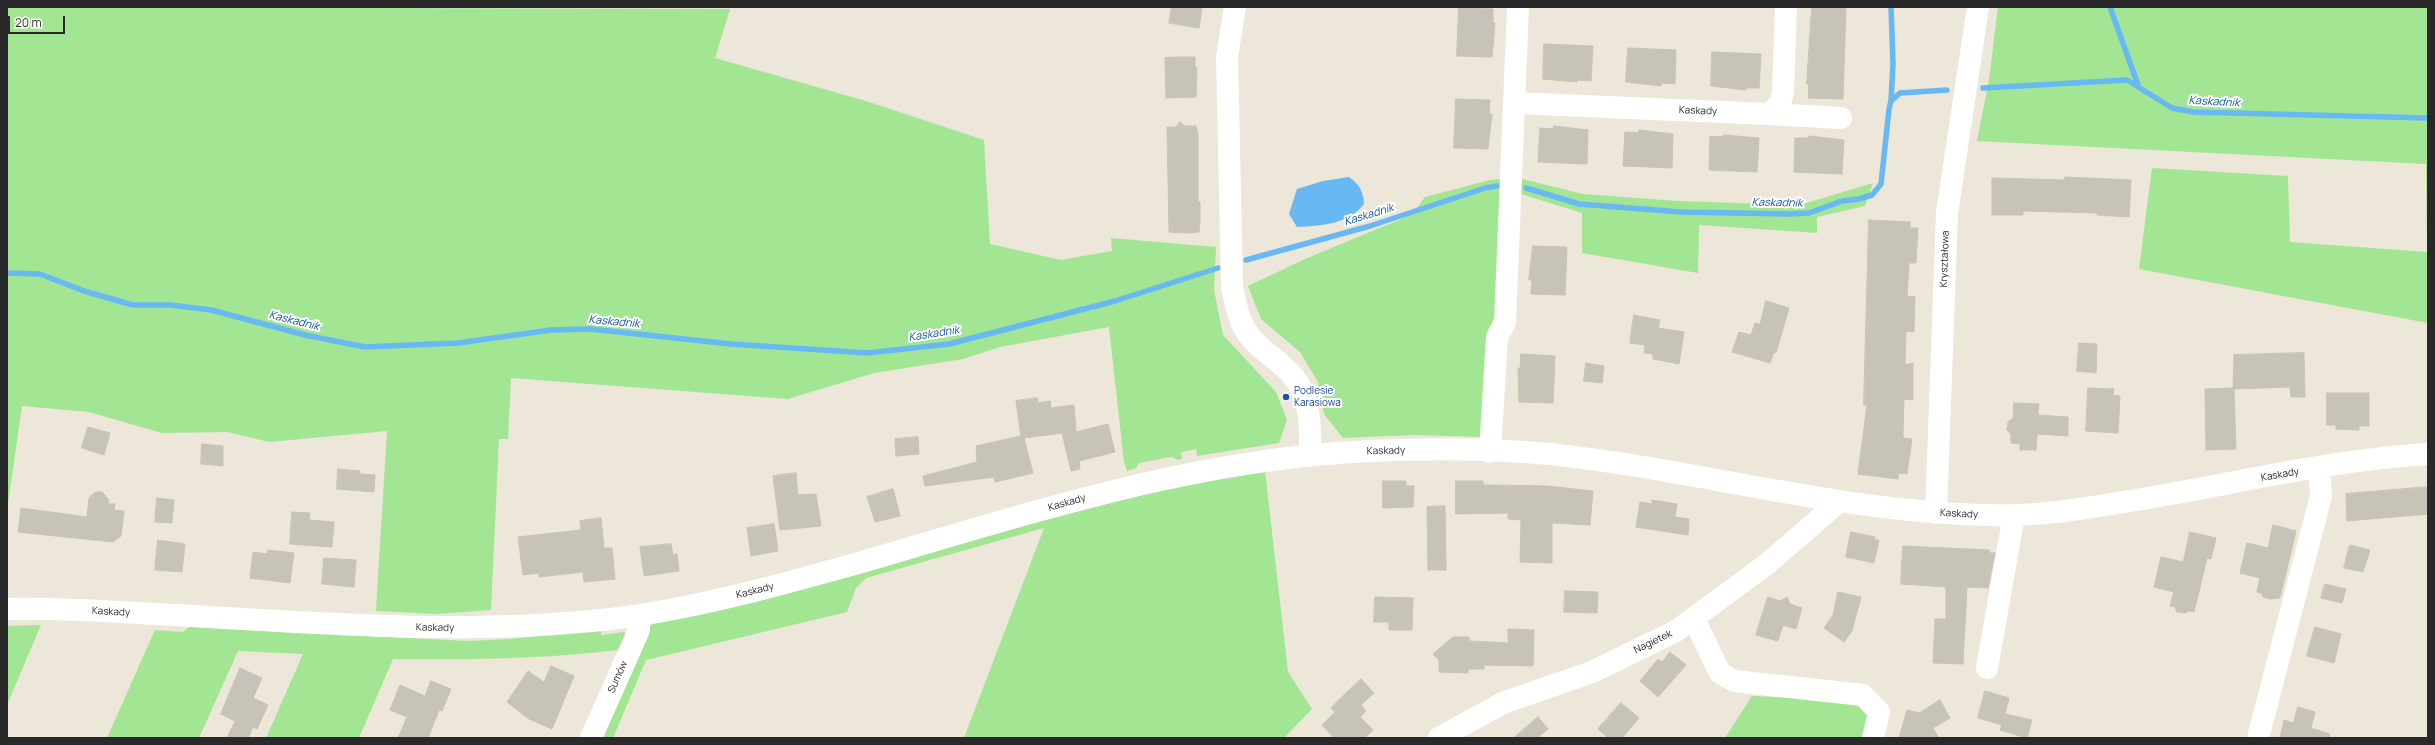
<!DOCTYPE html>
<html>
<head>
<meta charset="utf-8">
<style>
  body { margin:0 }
  #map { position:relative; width:2435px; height:745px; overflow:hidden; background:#ece7d9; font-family:Manrope,sans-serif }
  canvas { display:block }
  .frame { position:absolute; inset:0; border:8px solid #292929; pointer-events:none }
  .scale { position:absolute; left:8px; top:16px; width:57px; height:18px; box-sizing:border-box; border:2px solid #292929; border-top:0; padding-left:5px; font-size:12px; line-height:14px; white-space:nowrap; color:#292929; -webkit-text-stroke:3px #fff; paint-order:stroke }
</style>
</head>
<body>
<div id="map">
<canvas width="2435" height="745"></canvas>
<div class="frame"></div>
<div class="scale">20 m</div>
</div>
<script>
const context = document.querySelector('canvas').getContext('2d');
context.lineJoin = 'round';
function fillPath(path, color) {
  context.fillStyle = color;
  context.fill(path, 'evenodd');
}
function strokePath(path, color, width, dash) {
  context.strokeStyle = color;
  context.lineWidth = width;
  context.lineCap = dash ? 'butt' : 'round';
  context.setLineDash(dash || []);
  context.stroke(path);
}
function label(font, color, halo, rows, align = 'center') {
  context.font = font + ' Manrope,sans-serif';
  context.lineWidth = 4;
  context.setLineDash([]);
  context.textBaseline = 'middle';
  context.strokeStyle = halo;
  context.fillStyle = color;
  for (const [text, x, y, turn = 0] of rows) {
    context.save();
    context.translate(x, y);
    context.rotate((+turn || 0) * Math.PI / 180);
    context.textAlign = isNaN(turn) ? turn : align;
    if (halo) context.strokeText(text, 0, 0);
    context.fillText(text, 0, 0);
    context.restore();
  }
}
fillPath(new Path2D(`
  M7,7L730,9L715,58L866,101L984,140L990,244L1061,260L1112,251L1111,238L1216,247L1214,290L1223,335L1276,392L1287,420L1279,443L1197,456L1196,449L1181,452L1182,459L1178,460L1171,457L1139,463L1136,468L1127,471L1124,462L1109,327L1000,347L963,359L874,373L788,399L511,378L508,439H499L491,610L436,614L376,611L387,431L269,442L228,432L162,433L89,412L22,406L7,511Z
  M1998,7H2428V323L2139,269L2152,168L2288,176L2290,242L2427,252L2426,164L1977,141L1989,80Z
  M1503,179L1498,321L1484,437L1415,435L1343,438L1324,414L1318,382L1300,352L1261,319L1248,286L1305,259L1411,215L1425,197L1490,180Z
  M1522,179L1583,194L1678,201L1800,205L1873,183L1865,206L1817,217V233L1699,225L1698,273L1582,253V213L1521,194Z
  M1265,471L1288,672L1312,709L1284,738H964L1044,528L866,578L856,588L847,612L646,660L613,738H597L645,632L655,621L1204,479Z
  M41,625L7,705V626Z
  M189,627L468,641L510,639L601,630V635L624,632L627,636L618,650C543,659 469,660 393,659L359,738H266L303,654L238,651L199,738H107L155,630L183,632Z
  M1752,696L1858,701L1871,718L1865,738H1725Z`), '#a2e593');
fillPath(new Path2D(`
  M1349,177C1360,185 1363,191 1364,204C1349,224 1321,226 1297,227L1289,214L1297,189L1323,181Z`), '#67b8f3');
strokePath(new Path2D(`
  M2110,7L2138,85
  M1983,88L2127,80L2172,108L2193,112L2428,118
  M1891,101L1893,64L1891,7
  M1526,188L1579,204L1681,212L1789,214L1809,213L1842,201L1859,199L1872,195L1881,184L1889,109L1891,101L1900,93L1947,90
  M1246,260L1370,226L1485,188L1497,186
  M7,273L40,274L84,291L133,305H170L211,310L305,335L365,347L458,343L551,330L590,329L731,344L867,353L949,344L1115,301L1218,268`), '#67b8f3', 5.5);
const building = new Path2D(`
  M1172,7H1202L1199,28L1169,23Z
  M1812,7H1846L1843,99L1808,98L1809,85L1807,84Z
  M1459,8L1493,9V23H1495L1492,57L1457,56Z
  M1544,44L1593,46L1591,81L1577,80V82L1543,79Z
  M1628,48L1676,50L1675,84L1661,83V86L1626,82Z
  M1712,52L1761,54L1759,88H1746V90L1711,86Z
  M1176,57H1195V68L1197,67L1196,97L1166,98L1165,58Z
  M1456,99L1490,100L1489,114H1492L1488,149L1454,148Z
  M1180,122L1185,126H1196L1198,136V202H1200V221L1199,232L1187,233L1169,232L1167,127H1176Z
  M1554,126L1588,130L1587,164L1538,162L1540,128L1553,129Z
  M1639,130L1673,134L1672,168L1623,166L1625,132L1638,133Z
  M1724,135L1759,138L1757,172L1709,170L1710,136L1724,137Z
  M1809,136L1844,140L1842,174L1794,172L1795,138H1809Z
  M2065,177L2131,180L2129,217L2097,215V213L2023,211V215H1992V178L2065,180Z
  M1869,220L1910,222V228H1918L1916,263H1909L1907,297L1915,296L1914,332L1906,331L1905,365L1913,363V400L1904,399L1903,431V438L1912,439L1907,474L1899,473L1898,479L1858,474L1867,405H1864Z
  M1533,246L1567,247L1565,295L1531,294L1532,280H1529Z
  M1766,301L1789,308L1776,353L1774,352L1770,363L1732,352L1739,332L1751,335L1755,323L1760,324Z
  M1634,315L1660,320L1658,328L1684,332L1679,364L1653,359V354L1644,353L1645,345L1630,343Z
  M2079,343L2097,344L2096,373L2077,371Z
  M2304,353L2305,397H2291L2290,387L2234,389L2236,449L2206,450L2205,389L2233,388L2234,355Z
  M1521,354L1555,356L1553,403L1519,402L1518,368H1520Z
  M1586,363L1604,366L1602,383L1584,381Z
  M2088,388L2114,389L2113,395L2120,396L2118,433L2086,431Z
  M2327,393H2369V426H2359V430L2336,429V425H2327Z
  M1037,398L1038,403L1050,401L1051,408L1074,405L1076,432L1108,424L1115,452L1079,461L1080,469L1071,471L1062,433L1024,438L1033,473L995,482L994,477L925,486L923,476L977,462L976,446L1021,436L1016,401Z
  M2014,403L2039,404L2038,415L2068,417V436L2037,434L2036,450H2020V444L2011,443V434L2007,430L2008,422L2013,418Z
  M88,427L110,433L104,455L82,448Z
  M918,437L919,454L896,456L895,439Z
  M202,444L223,446V466L201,464Z
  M338,469L360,471V474L375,475L374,492L337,489Z
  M796,473L798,495L816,494L821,526L780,530L773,476Z
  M1383,481H1406V486H1414L1413,507L1383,508Z
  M1456,481H1483V485L1548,486L1593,491L1590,525L1552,523V563L1520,562L1521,520L1508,519V513L1456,514Z
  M2428,487V514L2347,521L2346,494Z
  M893,489L900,516L875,522L867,497Z
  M96,492H102L109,500L108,504H115L114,510L124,511L121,536L113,542L18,532L21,508L87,517L89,498Z
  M157,498L174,500L172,523L155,522Z
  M1652,500L1677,504L1675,517L1689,519L1688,535L1636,527L1640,502L1652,504Z
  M1445,506L1446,570H1428L1427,507Z
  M292,512L310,513L309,520L334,522L332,547L290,544Z
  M601,518L604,548H612L615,579L584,582L583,572L539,577V573L523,575L518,537L581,530L580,521Z
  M774,524L778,551L751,556L747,528Z
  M2273,525L2296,531L2280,598L2270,599L2263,597L2261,593L2257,592L2260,578L2240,573L2247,543L2268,548Z
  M1851,532L1875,537V540H1879L1874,563L1846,557Z
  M2190,532L2216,538L2211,559L2207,558L2194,612L2189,611L2185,613L2177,612L2175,607L2170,606L2174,592L2154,587L2161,557L2183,562Z
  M158,540L185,544L182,572L155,570Z
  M671,544L673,555L677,554L679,571L644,576L640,547Z
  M2350,545L2370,550L2363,572L2344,568Z
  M1903,546L1989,550V553H1995L1988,588L1967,587L1963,664L1933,663L1935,619H1946V587L1901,584Z
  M268,550L294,553L290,583L250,578L253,552L267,554Z
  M324,558L356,560L354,587L322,584Z
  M2325,584L2346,589L2342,603L2321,598Z
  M1565,591L1598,592L1597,613L1564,612Z
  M1838,592L1861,597L1852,631L1844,642L1824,628L1833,615Z
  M1375,597L1413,598L1412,630H1389V622H1374Z
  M1768,597L1780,601L1787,597L1790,604L1802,608L1796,629L1783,625L1778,641L1756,635Z
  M2315,627L2341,634L2334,663L2307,656Z
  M1508,629L1534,630L1533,666L1484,665V669H1468V673L1439,672V660L1433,654L1453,637H1469V641L1508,643Z
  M1670,652L1686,665L1658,697L1640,681L1658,659L1662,662Z
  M551,666L574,676L552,729L529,719L507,702L528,671L544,682Z
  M240,668L262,678L253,698L268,705L257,729L253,727L248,738H227L235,721L221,714Z
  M1361,679L1374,693L1361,705L1366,711L1360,717L1373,730L1365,738H1334L1322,725L1335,712L1331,708Z
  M431,681L451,689L442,711L439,710L428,738H398L407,717L390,710L400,685L425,696Z
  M1985,691L2009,698L2005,714L2032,720L2027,738L2000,730L2002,725L1978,718Z
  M1940,700L1950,718L1933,728L1939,738H1899L1907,710L1919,713Z
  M1621,703L1639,718L1622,738H1608L1598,729Z
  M2298,707L2315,712L2311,728L2330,734L2329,738H2280L2284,720L2293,723Z
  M1538,717L1548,729L1537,738H1514Z`);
fillPath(building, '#c7c3b9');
strokePath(building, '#c7c3b3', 1);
strokePath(new Path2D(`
  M1235,7L1227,57L1232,287C1235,300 1237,314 1243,326C1257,353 1291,363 1302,391C1311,411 1310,434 1310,455
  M1515,103L1769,114L1780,104L1783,92L1786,7
  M1769,114L1841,118
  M1490,452L1497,337L1505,322L1518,7
  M1936,513L1947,213L1978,7
  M7,609C56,608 106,611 155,614C315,622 475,638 634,616C712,604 787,583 862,562C1024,515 1184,462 1353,452C1418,448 1486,448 1550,454C1697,470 1841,512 1989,515C2039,517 2088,508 2136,500C2233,484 2330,460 2428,454
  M1694,619L1720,673L1734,681L1863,695L1879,712L1873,738
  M1987,668L2014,515
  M591,738L639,630V615
  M1439,738L1503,703L1592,672L1676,631L1767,564L1840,501
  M2258,738L2321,496L2319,468`), '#fff', 22);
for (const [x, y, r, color] of [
  [1286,397,4,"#1a4fb4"]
]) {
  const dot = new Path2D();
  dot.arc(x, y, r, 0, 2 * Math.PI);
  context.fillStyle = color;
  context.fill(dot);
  strokePath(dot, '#fff', 1.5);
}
label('10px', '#292929', '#fff', [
  ["Kaskady",1698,111,2],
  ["Kryształowa",1945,259,-88],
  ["Kaskady",1386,451,-1],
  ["Kaskady",2280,475,-10],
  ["Kaskady",1067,503,-16],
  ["Kaskady",1959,514,3],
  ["Kaskady",755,591,-14],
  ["Kaskady",111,612,3],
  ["Kaskady",435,628,1],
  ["Nagietek",1653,642,-26],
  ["Sumów",618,677,-66]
]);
label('10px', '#164399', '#fff', [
  ["Podlesie",1294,391],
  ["Karasiowa",1294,403]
], 'left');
label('italic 11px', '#07539e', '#fff', [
  ["Kaskadnik",2214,102,3],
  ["Kaskadnik",1777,203,1],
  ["Kaskadnik",1369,215,-17],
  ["Kaskadnik",294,321,14],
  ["Kaskadnik",614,322,5],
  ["Kaskadnik",934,334,-9]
]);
</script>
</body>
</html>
